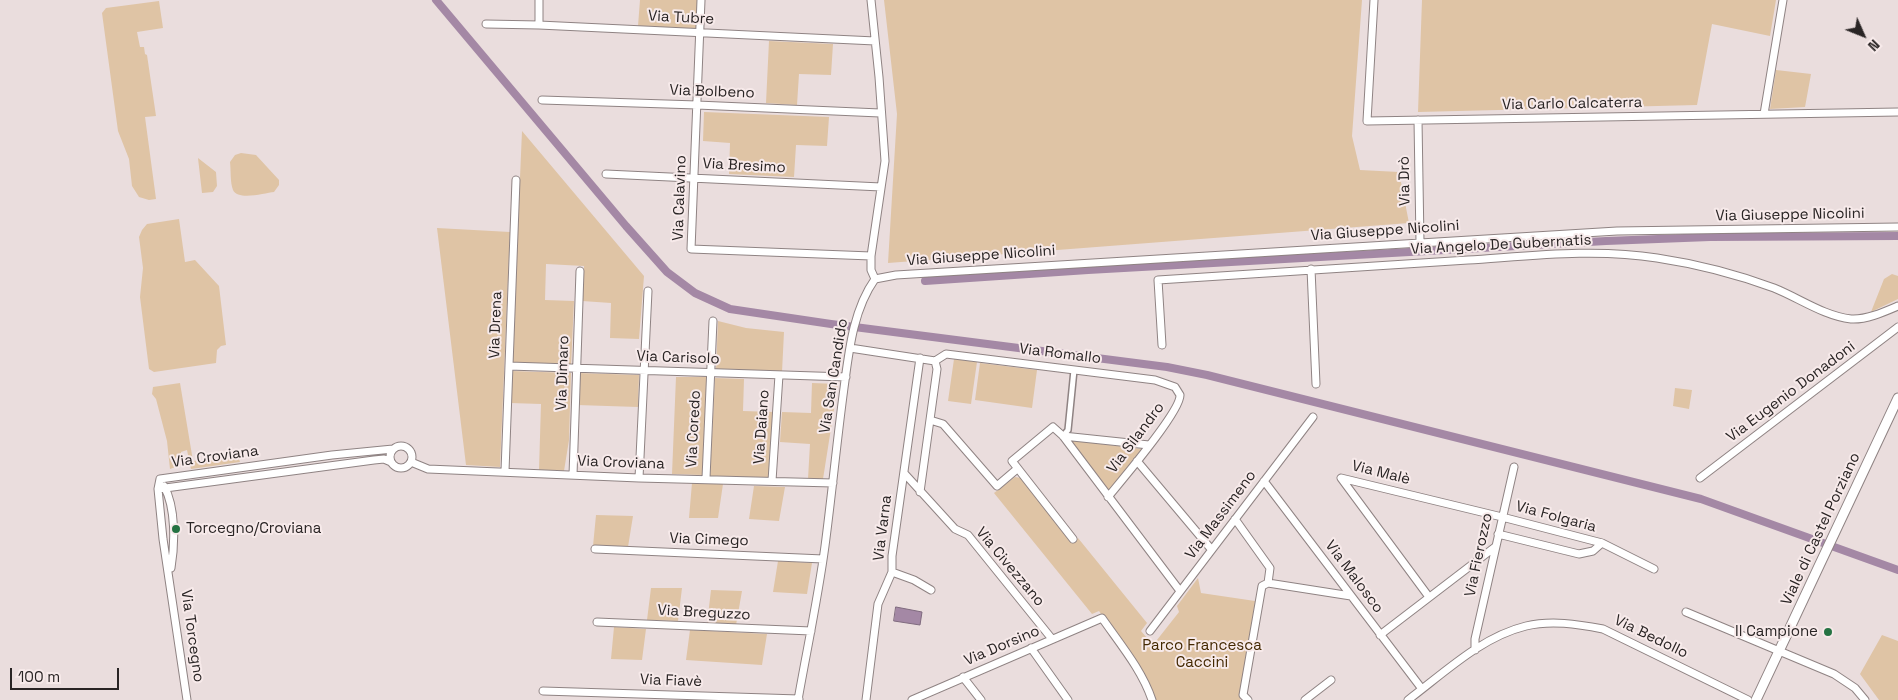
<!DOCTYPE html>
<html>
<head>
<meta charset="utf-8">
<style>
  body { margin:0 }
  #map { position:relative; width:1898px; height:700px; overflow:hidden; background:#eadddd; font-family:"Space Grotesk",sans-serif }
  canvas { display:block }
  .north { position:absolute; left:1838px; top:10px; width:50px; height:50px; -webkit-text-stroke:4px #f7eaea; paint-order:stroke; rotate:134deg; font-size:14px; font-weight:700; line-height:20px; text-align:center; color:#292424 }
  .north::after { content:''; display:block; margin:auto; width:18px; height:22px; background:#292424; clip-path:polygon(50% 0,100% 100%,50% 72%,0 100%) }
  .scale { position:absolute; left:10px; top:668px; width:109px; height:22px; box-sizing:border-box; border:2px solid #292424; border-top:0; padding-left:6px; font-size:15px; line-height:18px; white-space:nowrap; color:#292424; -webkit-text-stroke:4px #f7eaea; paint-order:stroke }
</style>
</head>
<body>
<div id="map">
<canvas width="1898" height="700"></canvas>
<div class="north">N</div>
<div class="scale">100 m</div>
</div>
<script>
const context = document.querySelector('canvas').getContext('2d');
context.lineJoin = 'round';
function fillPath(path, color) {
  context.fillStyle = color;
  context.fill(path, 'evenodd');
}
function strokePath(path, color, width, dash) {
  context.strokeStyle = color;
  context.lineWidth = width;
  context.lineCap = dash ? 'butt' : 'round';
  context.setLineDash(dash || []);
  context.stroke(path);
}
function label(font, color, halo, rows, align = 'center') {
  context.font = font + ' "Space Grotesk",sans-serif';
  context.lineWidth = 4;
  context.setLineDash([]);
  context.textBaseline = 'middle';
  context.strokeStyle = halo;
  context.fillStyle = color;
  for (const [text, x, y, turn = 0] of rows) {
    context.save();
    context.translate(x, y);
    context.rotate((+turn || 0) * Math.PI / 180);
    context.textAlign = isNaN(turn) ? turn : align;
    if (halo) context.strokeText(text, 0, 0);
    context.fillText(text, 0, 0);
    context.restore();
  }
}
fillPath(new Path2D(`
  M640,0H698L696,30L638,26Z
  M884,0H1362L1352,136L1360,170L1399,172L1409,223L888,263L897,114Z
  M1422,0H1776L1770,36L1712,24L1697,105L1418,112Z
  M159,1L163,28L137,32L140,47H144L145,54L147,55L156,116L145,117L156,199L149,200L139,197L132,186L129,159L118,131L102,13L106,8Z
  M769,41L833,44L831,75L799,74L797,105L766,103Z
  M1776,70L1811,74L1805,107L1770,109Z
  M704,112L829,117L827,146L796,145L794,177L729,174L730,143L703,141Z
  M522,131L644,276L639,339L610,338L611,303L582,301L584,266L546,264L545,300L574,301L571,366L512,364Z
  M241,153L256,155L279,180V185L274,192C265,193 238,201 233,190C230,182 231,170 230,162L235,155Z
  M198,158L216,172L217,186L213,192L202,193Z
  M179,219L185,262L195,260L219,286L226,345L221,346L217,350L216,363L154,372L149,369L140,297L143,268L139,237L142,230L147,224Z
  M437,228L510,232L500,467L466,465Z
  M1892,274L1898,276V299L1871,312L1884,279Z
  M718,321L746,328L784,332L782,372L716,369Z
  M954,359L977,362L971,404L948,401Z
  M980,363L1037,370L1032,408L975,400Z
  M512,371L571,373L569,440L564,471L539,470L541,404L510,403Z
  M578,373L639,375L638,407L577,405Z
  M676,377H708L703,475L672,474Z
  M715,378L744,379L743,411L774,412L770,478L710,476Z
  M180,383L193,461L238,456L240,462L191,469L187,450L181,452V465L170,469L167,441L156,399L152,394L153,387Z
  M812,383L838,384L823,479H808L810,444L780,442L782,412L811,413Z
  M1675,388L1692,390L1689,409L1673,406Z
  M1070,440L1142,449L1109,490Z
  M1015,477L1021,478L1074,542L1078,538L1147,623L1141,631L1153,645L1179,612L1177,606L1198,578L1201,593L1255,601L1240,700H1154L1137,666L1099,611L1092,614L994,493Z
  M692,483L723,484L718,518H689Z
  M754,486L785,487L779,521L749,519Z
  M596,515L633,516L628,547L593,546Z
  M778,561L812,563L807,594L773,592Z
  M651,588H682L678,621L647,620Z
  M711,590L742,591L736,625L707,624Z
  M614,627L646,629L642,660L611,659Z
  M690,630L767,634L762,665L686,660Z
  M1882,635L1898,641V700H1879L1860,674Z`), '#dfc4a5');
const water = new Path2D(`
  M896,607L922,612L920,625L894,621Z`);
fillPath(water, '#a488a5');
strokePath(water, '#7f6a7e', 1);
strokePath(new Path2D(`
  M436,0L626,226L667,272L695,293L730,309L831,324L1167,367L1207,375L1701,499L1898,570
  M925,281L1088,270L1606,241L1710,237L1898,236`), '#a488a5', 8);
const pedestrian = new Path2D(`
  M1063,436L1068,430L1074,370`);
const minor = new Path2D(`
  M701,0L691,249L871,256
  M1374,0L1367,121L1898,112
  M486,24L539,25L875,41
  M539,25V0
  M542,100L697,105L880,113
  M1764,114L1783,0
  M1418,120L1420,242
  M606,174L881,187
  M1311,269L1316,384
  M875,279L896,275L1617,231L1898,227
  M1162,345L1158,280C1261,273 1364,266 1468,260C1530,256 1595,248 1657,258C1697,264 1736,274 1774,288C1799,298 1824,316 1851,319C1866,320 1884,312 1898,306
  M850,348L935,361L937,369L920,492
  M935,361L946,354L1155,380L1175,387L1180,395C1181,411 1121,481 1108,497
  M509,366L846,377
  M930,420L943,424L997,486L1017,469
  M1063,436L1149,445
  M390 457a11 11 0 1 1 22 0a11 11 0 1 1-22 0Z
  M1137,461L1211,549
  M411,462L428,469L639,478L833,483
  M505,471L516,180
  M904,473L955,529L968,535L1052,639
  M573,475L580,271
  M639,478L648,291
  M706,478L713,321
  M1700,478L1898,327
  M160,479L332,455L393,449
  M160,479L158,489L163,539L187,700
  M772,481L779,375
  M1264,481L1422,689
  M164,486C176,508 175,544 171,568
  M158,489L374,460L384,459L391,462
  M1235,519L1270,568L1268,583
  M1498,534L1579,554L1593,551L1602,543
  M1073,539L1012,461L1053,427L1063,436L1180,591
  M595,549L823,559
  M892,572L914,580L931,590
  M1268,583L1351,596
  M1429,597L1341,478L1502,517L1602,543L1654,569
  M1686,612L1834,674L1855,688L1865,700
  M597,622L811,631
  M1150,631L1313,417
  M1380,635L1495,547
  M1031,648L1068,700
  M1475,650V639L1514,467
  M963,677L981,700
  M543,691L799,699
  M798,700C807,649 818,598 825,546C832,493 837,440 844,388C849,351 853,310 875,279L871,270V256L885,161L879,77L871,0
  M866,700L878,604L892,572V556L920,358
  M912,700L1102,618C1120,644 1142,670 1152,700
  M1248,700L1243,695L1262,586L1268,583
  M1305,700L1331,680
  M1408,700C1444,673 1481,637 1526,626C1551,620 1577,624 1603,629L1748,700`);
const tertiary = new Path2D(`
  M1756,700L1898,398`);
strokePath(pedestrian, '#8f8383', 8);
strokePath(minor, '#8f8383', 9);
strokePath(tertiary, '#8f8383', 11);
strokePath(pedestrian, '#fff', 5);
strokePath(minor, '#fff', 7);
strokePath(tertiary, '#fff', 9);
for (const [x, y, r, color] of [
  [176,529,5,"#257343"],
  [1828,632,5,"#257343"]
]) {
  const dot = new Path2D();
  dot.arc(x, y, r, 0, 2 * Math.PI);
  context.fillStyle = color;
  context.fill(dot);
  strokePath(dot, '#f7eaea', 2);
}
label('15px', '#292424', '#f7eaea', [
  ["Via Tubre",681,18,3],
  ["Via Bolbeno",712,92,2],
  ["Via Carlo Calcaterra",1572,104,-1],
  ["Via Bresimo",744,166,3],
  ["Via Drò",1405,181,-91],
  ["Via Calavino",680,198,-88],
  ["Via Giuseppe Nicolini",1790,215,-1],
  ["Via Giuseppe Nicolini",1385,231,-4],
  ["Via Angelo De Gubernatis",1501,245,-3],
  ["Via Giuseppe Nicolini",981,256,-4],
  ["Via Drena",496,325,-88],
  ["Via Romallo",1060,354,7],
  ["Via Carisolo",678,358,2],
  ["Via Dimaro",563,373,-88],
  ["Via San Candido",834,376,-81],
  ["Via Eugenio Donadoni",1791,392,-37],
  ["Via Daiano",762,427,-86],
  ["Via Coredo",694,429,-87],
  ["Via Silandro",1136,438,-53],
  ["Via Croviana",215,457,-8],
  ["Via Croviana",621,463,2],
  ["Via Malè",1381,473,14],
  ["Via Massimeno",1221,515,-53],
  ["Via Folgaria",1556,517,15],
  ["Via Varna",883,528,-83],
  ["Viale di Castel Porziano",1821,529,-65],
  ["Via Cimego",709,540,2],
  ["Via Fierozzo",1479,555,-78],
  ["Via Civezzano",1010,567,50],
  ["Via Malosco",1354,577,53],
  ["Via Breguzzo",704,613,3],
  ["Via Torcegno",192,636,82],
  ["Via Bedollo",1651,637,26],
  ["Via Dorsino",1002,646,-23],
  ["Via Fiavè",671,681,2]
]);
label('15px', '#292424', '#f7eaea', [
  ["Torcegno/Croviana",186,529],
  ["Il Campione",1818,632,"right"]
], 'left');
label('15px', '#432800', '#f7eaea', [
  ["Parco Francesca",1202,646],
  ["Caccini",1202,663]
]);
</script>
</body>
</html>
